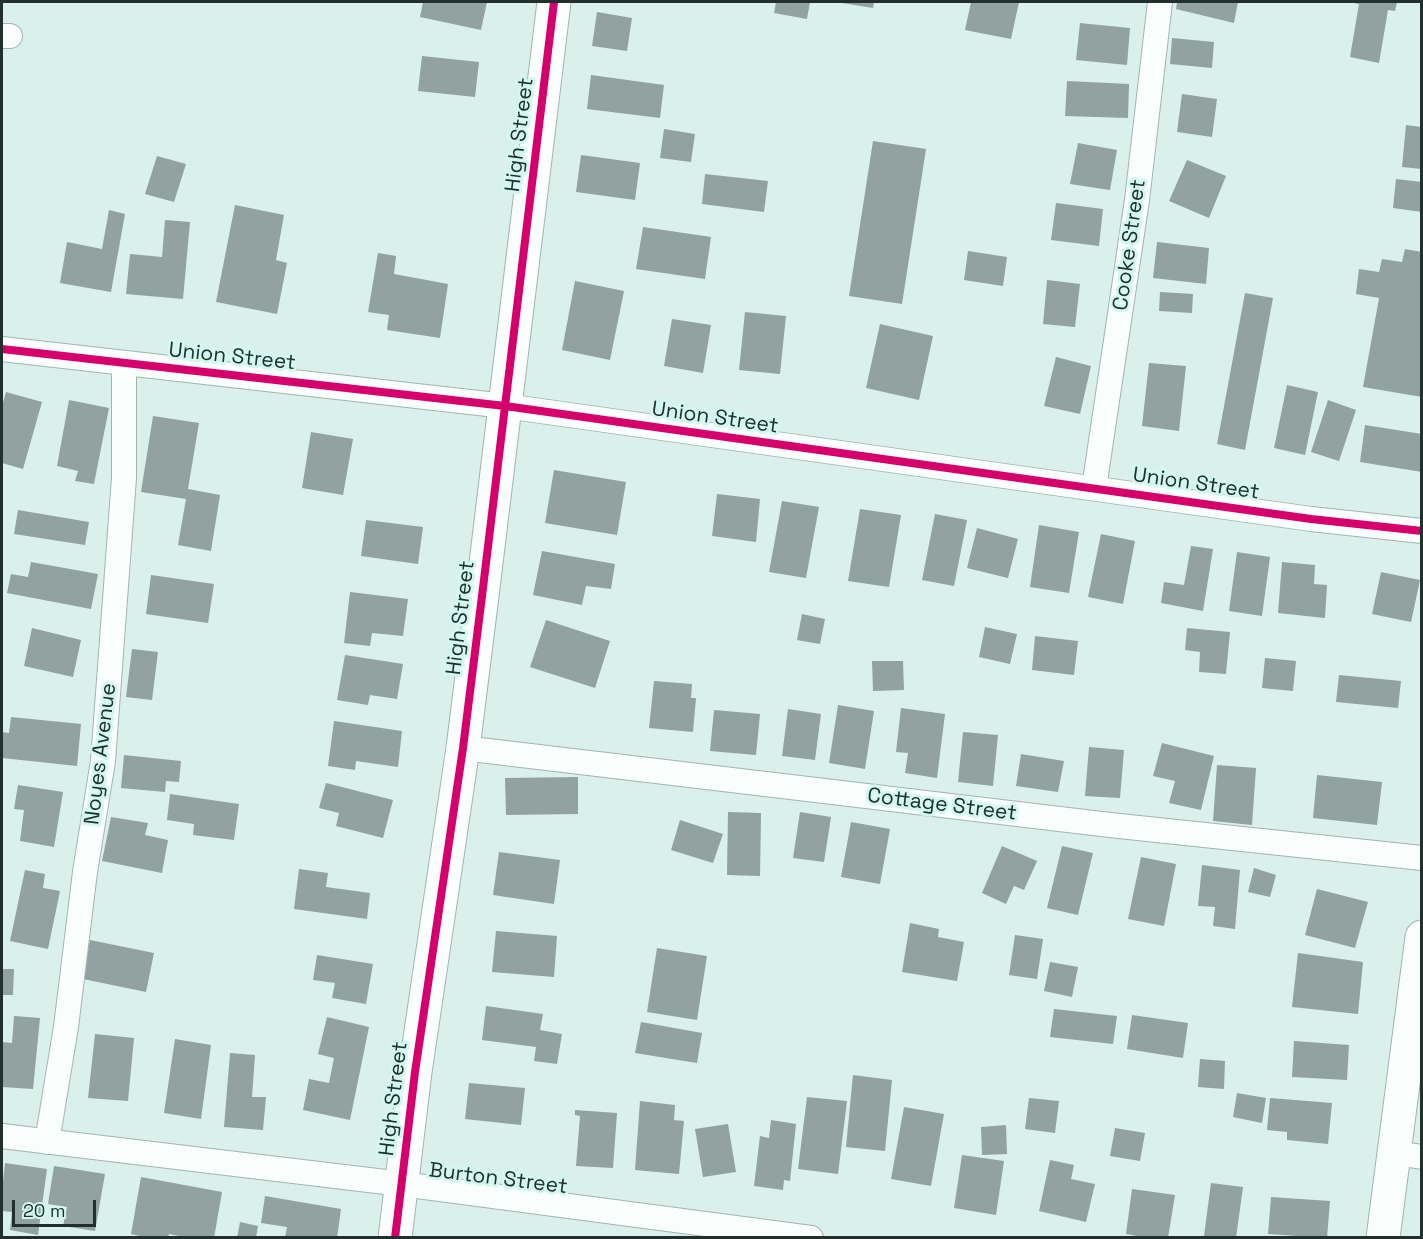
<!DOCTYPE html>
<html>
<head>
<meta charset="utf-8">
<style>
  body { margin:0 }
  #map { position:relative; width:1423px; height:1239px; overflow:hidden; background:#daf0eb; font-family:"Space Grotesk",sans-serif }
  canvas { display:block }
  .frame { position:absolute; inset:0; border:3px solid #212f2d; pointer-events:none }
  .scale { position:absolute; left:12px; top:1200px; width:84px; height:27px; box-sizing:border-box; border:3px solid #212f2d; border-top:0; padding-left:8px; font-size:18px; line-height:21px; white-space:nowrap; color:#212f2d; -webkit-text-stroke:4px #d2f8f0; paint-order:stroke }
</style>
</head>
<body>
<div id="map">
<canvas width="1423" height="1239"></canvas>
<div class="frame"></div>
<div class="scale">20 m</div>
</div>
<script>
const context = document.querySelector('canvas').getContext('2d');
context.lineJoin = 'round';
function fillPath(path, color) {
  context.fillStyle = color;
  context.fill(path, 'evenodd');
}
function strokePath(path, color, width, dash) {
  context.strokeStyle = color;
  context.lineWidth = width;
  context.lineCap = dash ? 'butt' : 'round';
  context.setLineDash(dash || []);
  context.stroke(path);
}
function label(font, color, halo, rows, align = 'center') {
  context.font = font + ' "Space Grotesk",sans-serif';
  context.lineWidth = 6;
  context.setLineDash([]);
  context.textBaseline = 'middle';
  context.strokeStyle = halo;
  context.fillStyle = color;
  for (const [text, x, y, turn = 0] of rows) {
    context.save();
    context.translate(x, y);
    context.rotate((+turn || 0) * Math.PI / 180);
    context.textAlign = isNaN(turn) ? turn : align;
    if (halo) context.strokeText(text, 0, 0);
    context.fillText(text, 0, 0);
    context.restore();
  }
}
fillPath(new Path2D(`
  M423,2H487L481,30L420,17Z
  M776,2H810L807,19L774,13Z
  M836,2H874L873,8Z
  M971,2H1019L1011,39L965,30Z
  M1177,2H1238L1234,23L1176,9Z
  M1349,2H1397L1395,11L1388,10L1379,63L1350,57L1359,4Z
  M597,12L632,18L627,51L592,46Z
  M1080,23L1130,28L1127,65L1076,60Z
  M1172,38L1214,42L1212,68L1170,64Z
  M422,56L479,62L475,97L418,91Z
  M591,75L664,85L660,118L587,109Z
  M1067,81L1129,84L1128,118L1065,116Z
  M1182,94L1217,99L1212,137L1177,132Z
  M1406,125L1422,127V169L1402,167Z
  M664,129L695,134L691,162L660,158Z
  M873,141L926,149L902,304L849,296Z
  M1078,143L1117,150L1110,190L1070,184Z
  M581,155L640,163L635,200L576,192Z
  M157,156L186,164L174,202L145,194Z
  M1187,160L1226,176L1209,218L1169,201Z
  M705,174L768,181L764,212L702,204Z
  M1396,179L1422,182V212L1393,208Z
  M1056,203L1103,209L1099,246L1051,240Z
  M235,205L284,215L276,260L287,263L277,314L216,302Z
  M109,210L125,214L111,292L60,283L67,242L102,249Z
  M165,220L190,222L183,299L126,294L130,254L162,257Z
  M643,227L711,237L705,279L636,269Z
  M1157,242L1209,248L1206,284L1153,278Z
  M1405,249L1422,252V397L1363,387L1379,298L1356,294L1359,269L1379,272L1382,259L1402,262Z
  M968,251L1007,257L1003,286L964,280Z
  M378,253L396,256L394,274L448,284L440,338L387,330L389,315L368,312Z
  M1047,280L1080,284L1075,327L1043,324Z
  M575,281L624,291L610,360L562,350Z
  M1160,292L1193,294L1192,313L1159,311Z
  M1245,293L1273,298L1245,450L1217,444Z
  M745,312L786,316L780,374L739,370Z
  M672,319L711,325L703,373L664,366Z
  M880,324L933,336L919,400L866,388Z
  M1056,357L1091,366L1080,414L1044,406Z
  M1149,363L1186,366L1179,431L1142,426Z
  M1287,385L1318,392L1305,455L1274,448Z
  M6,392L42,402L23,469L2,463V406Z
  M69,400L109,408L94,484L75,481L78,471L57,466Z
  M1328,400L1356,410L1339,461L1311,452Z
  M153,416L199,423L188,489L220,495L211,551L178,545L186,499L141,492Z
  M1365,425L1422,434V472L1360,462Z
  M311,432L353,439L343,495L302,488Z
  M554,470L626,482L617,535L545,523Z
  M717,494L760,499L756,542L712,536Z
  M782,501L819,507L806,578L769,572Z
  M860,509L901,515L889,587L848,581Z
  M18,510L89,522L85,545L14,534Z
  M935,514L967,520L954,586L922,580Z
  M366,520L423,527L418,564L361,556Z
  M1039,525L1079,532L1069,593L1030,587Z
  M977,528L1018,539L1008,578L967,568Z
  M1101,534L1135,541L1123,604L1088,597Z
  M1191,546L1213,549L1203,611L1161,603L1164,582L1184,585Z
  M542,551L615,564L611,589L586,586L582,605L533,595Z
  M1237,552L1270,557L1262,616L1229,611Z
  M31,562L98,574L91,609L7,593L11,574L28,577Z
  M1282,562L1315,565L1314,584L1327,585L1325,618L1278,613Z
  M1381,572L1420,580L1411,622L1372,614Z
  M151,575L214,584L208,623L146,614Z
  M350,592L408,599L403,636L372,633L370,646L344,643Z
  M802,614L825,619L820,644L797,640Z
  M546,620L610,641L595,688L530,667Z
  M985,627L1017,634L1010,664L979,657Z
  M32,628L81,640L73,677L24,666Z
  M1187,628L1230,632L1226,674L1199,672L1200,652L1185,650Z
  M1035,636L1078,641L1074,675L1032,670Z
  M132,649L158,652L152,700L126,697Z
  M345,655L403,664L397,699L370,695L368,705L337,700Z
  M1265,658L1296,661L1293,691L1262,688Z
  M872,661H903L904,690L873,691Z
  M1339,675L1401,681L1398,708L1336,702Z
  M654,681L692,684L691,698H696L693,732L649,728Z
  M838,705L874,711L865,769L829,763Z
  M901,708L945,714L937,778L905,773L908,753L896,752Z
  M788,709L821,714L815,760L782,756Z
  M714,710L760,714L756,755L710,751Z
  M11,717L81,724L77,766L2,758V732L9,733Z
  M334,721L402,731L398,767L356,761L355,770L328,766Z
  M963,732L998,735L993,786L958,782Z
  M1162,743L1214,756L1201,810L1169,803L1175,781L1153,776Z
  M1089,747L1124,750L1120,798L1085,796Z
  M1021,754L1064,761L1058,792L1016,786Z
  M124,755L181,761L179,782L166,781L165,792L121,788Z
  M1217,765L1256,768L1252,825L1213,821Z
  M1317,775L1382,782L1377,825L1313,818Z
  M578,777V814L506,815L505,778Z
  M326,783L393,800L383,838L336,826L339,813L319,808Z
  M18,785L63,792L54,847L20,841L24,810L14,809Z
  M170,794L239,804L234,840L193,835L194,824L167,820Z
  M728,812L761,813L760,876L727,875Z
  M800,812L831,817L824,862L793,858Z
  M111,817L148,823L145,835L168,840L162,873L102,861Z
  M680,820L723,834L713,863L671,850Z
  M851,822L890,829L880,884L841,877Z
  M1002,846L1037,861L1024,890L1014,886L1006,904L982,893Z
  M1062,846L1093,853L1078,915L1047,908Z
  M499,852L560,860L554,904L493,895Z
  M1141,857L1176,864L1164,926L1128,919Z
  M1202,865L1240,870L1235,929L1213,926L1215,907L1198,906Z
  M1254,868L1276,875L1270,897L1248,892Z
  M299,869L328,873L326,887L370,893L367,919L294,909Z
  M25,870L45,874L43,888L60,891L48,949L10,941Z
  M1317,889L1368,902L1355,948L1305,935Z
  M910,923L939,929L938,937L964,942L957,981L902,972Z
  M496,931L557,936L554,977L492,972Z
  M1015,935L1043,939L1037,979L1009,975Z
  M90,940L154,953L146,992L83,979Z
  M657,948L707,956L697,1020L647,1012Z
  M1298,953L1363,962L1358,1014L1292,1007Z
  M317,955L373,964L366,1004L332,998L335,983L313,980Z
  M1050,962L1078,967L1072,997L1044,991Z
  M2,969H14L13,995H2Z
  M486,1006L543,1014L540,1030L562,1034L557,1064L534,1061L536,1047L482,1040Z
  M1054,1009L1117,1016L1113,1044L1050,1037Z
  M1132,1015L1188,1023L1183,1058L1127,1049Z
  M14,1016L40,1018L33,1089L2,1087V1042L12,1043Z
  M327,1017L369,1027L350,1120L303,1110L309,1079L329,1083L334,1058L318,1054Z
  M641,1022L702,1033L697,1063L635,1053Z
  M95,1034L134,1038L128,1101L88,1098Z
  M175,1039L211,1045L201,1119L164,1113Z
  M1294,1041L1349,1045L1347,1080L1292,1077Z
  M230,1053L255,1055L252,1097H266L263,1130L224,1127Z
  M1200,1059L1225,1061L1224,1089L1198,1087Z
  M853,1075L892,1080L885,1151L846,1147Z
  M469,1083L525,1088L521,1125L465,1119Z
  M1237,1093L1266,1098L1262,1123L1233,1117Z
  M807,1097L847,1101L838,1174L798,1169Z
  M1029,1098L1059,1101L1055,1133L1025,1129Z
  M1270,1098L1332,1103L1328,1144L1287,1140V1132L1267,1130Z
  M640,1101L675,1105L674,1120L684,1121L679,1174L635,1170Z
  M904,1107L944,1114L931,1186L891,1179Z
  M575,1110L617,1113L613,1168L576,1166L580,1116L575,1115Z
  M771,1120L796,1124L790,1181L784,1180L783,1190L754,1186L760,1136L769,1138Z
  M728,1124L736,1172L703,1177L695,1129Z
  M1006,1125L1007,1154L982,1155L981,1127Z
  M1115,1128L1145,1133L1140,1161L1110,1156Z
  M962,1155L1004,1161L996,1215L954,1208Z
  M1050,1160L1074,1165L1071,1179L1095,1184L1086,1222L1039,1211Z
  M5,1163L47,1169L38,1235L10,1230L12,1212L2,1211V1190Z
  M54,1166L105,1174L95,1231L63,1226L67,1207L48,1204Z
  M141,1177L222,1192L214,1238H189L169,1234L168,1238H148L131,1234Z
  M1211,1183L1243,1187L1236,1238L1204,1236Z
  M1132,1189L1175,1195L1168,1238H1148L1126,1234Z
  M265,1196L341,1209L337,1238H285L287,1227L261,1223Z
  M1271,1197L1330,1201L1327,1238L1268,1234Z
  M240,1222L258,1226L256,1238H237Z`), '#91a2a1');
const street = new Path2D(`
  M2,36H10
  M2,349L505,406L1311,519L1422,531
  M1094,488L1137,200L1160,2
  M463,748L1110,825L1422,858
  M2,1136L402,1184L811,1238
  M47,1142L66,1027L85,872L103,761L124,478V363
  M1395,1153L1422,1157`);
const secondary = new Path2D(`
  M395,1238L415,1072L463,748L482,596L554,2
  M1383,1238L1422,937`);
strokePath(street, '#a3b4b0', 26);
strokePath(secondary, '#a3b4b0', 35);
strokePath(street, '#f9fdfc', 24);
strokePath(secondary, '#f9fdfc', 33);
strokePath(new Path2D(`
  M2,349L505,406L1311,519L1422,531
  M395,1238L415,1072L463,748L482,596L554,2`), '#d6006c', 8);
label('21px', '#212f2d', '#d2f8f0', [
  ["High Street",520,135,-83],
  ["Cooke Street",1130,245,-82],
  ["Union Street",232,357,6],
  ["Union Street",715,418,8],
  ["Union Street",1196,484,8],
  ["High Street",461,618,-83],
  ["Noyes Avenue",101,754,-83],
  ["Cottage Street",942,805,7],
  ["High Street",394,1099,-83],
  ["Burton Street",498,1179,7]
]);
</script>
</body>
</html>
